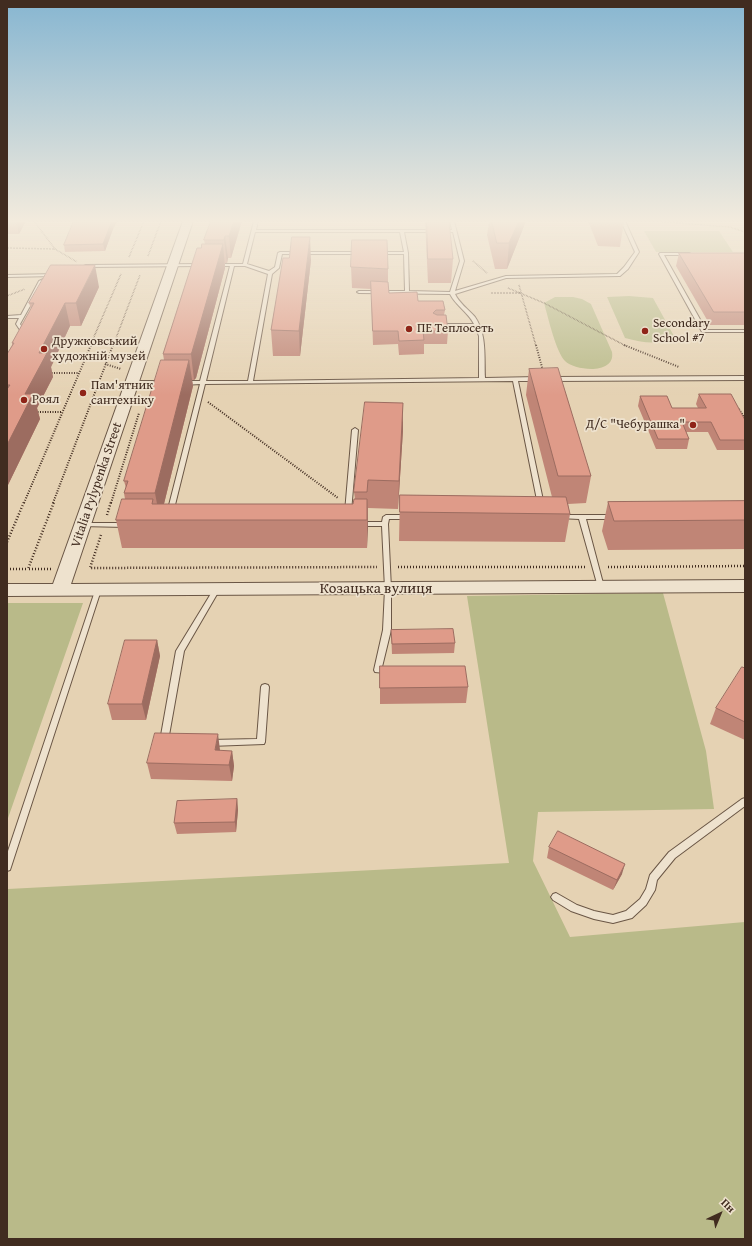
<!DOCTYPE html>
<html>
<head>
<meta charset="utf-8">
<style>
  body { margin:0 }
  #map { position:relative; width:752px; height:1246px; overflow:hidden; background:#e5d2b3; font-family:"Gentium Book Plus",serif }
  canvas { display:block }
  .frame { position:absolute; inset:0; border:8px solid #412c20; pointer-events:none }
  .north { position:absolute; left:700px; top:1194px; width:40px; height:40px; -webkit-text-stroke:3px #eee2ce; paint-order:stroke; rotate:44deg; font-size:11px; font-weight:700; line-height:16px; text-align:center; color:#412c20 }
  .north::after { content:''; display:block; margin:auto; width:14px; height:18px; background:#412c20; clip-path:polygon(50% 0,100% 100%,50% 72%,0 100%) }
</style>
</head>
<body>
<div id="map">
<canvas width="752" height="1246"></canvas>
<div class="frame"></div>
<div class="north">Пн</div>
</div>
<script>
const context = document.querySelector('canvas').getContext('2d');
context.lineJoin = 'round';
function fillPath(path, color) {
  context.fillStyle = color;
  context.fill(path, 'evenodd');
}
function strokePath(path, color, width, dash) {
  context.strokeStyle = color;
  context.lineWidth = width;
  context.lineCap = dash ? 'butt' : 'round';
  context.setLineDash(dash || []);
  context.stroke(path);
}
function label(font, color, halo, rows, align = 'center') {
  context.font = font + ' "Gentium Book Plus",serif';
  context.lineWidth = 3.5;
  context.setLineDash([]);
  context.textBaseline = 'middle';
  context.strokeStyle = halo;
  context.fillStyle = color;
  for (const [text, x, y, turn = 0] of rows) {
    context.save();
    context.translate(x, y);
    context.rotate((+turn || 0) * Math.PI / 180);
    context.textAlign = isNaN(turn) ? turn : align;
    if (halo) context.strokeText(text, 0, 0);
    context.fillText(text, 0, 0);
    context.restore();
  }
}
fillPath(new Path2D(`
  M644,231H719L733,252H656Z
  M629,296L653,298L675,338C658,345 643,343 625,338L607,297Z
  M555,297H573L582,299L591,304L612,352C616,375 575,371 565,361C556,352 548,317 544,303Z
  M663,593L706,751L714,809L538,812L533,861L570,937L745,922V1239H7L8,889L509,863L467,596Z
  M7,603H83L7,821Z`), '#b9ba89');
const service = new Path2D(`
  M254,221H258L256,230H452L450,221H454L464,261L455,291L506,276L617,274L624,267L635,252L621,221H625L639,252L628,269L620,276L506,278L455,294C459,303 468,309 475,317C487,334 484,358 485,378L538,377L541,379L538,381H518L544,505L543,506H539L538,505L513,381L205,384L173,513L172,514H168L167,513L200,384L184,385L181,383L184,381H200L230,266H216L214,265L216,264H243ZM255,232H400L404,252H378L376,253L378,254H404L405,291H359L357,292L359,293L450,294C456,306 468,312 474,324H438L436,325L438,326H475L479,336V378L253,381L272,274L279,268L282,254H360L362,253L360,252H280L278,253L275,267L269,271L247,264ZM404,232H453L460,261L450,292L409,291L408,253ZM234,266H245L268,274L248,381H206Z
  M660,253H689L691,254L689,255H664L706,330H745V332H702L659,254Z
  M202,264L203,265L201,266L86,267L84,266L86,265Z
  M57,274V276H55L7,277V275Z
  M48,277L52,278L43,283L20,324L26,333L25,336H21L22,333L16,324L19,318H7V316L21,315L39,281Z
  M745,376V380L552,381L549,379L552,377Z
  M132,381H162L165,383L162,385L130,384V382Z
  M355,428L358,430L351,512L348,514L345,512L352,430Z
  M386,515H409L412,517L409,519H389L388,524L391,589V630L382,667H393L394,669L393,671C388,672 380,673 375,672L374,670L383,630L385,589L382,526H358L355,524L358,522H382L383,517Z
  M561,515H615L618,517L615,519H586L604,587L603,589H601L598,587L579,519L559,518L558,517L559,516Z
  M83,523H125L128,525L125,527L81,526L80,525Z
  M215,587H217L220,589L184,651L168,741L167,743L164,744L161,743L160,741L176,651Z
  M96,588H98L101,590L11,867L10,870L7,871V854Z
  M265,684L268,685L269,687L265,742L264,744L210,746L207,745L206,743L207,741L210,740L257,739L261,687L262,685Z
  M745,798V806L675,858L657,880L655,890L646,905L632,918L613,923L594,919L571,911L553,900L551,897L553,894L556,893L577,905L594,911L613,915L626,911L640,899L646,889L650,875L669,852L742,799Z`);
const tertiary = new Path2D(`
  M183,221H193L71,584L745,580V592L7,596V584H53Z`);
strokePath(service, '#6a5645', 2);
strokePath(tertiary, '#6a5645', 2);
strokePath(new Path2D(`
  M34,221L55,249
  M652,221L730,227L745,232
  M7,248L55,249L77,262
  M148,256L161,221
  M129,257L144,221
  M473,261L487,273
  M519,285L536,346
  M508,288L544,303L626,346
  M491,293H520
  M7,296L25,289
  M90,346L121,274
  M113,346L140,275`), '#412c20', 1.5, [0.5, 1]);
strokePath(new Path2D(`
  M536,345L543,371
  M624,345L679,367
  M105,364L121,369
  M49,373H79
  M208,402L338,498
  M739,409L745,419
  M35,412H62
  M24,503L91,345
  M53,503L113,345
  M111,503L139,413`), '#412c20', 2, [1, 1.5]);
strokePath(new Path2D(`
  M107,515L111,502
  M101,535L90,568L377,567
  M7,542L24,502
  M398,567H585
  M608,567L745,566
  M7,569H28
  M51,569H28L54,502`), '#412c20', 2.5, [1, 2]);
fillPath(service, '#eee2ce');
fillPath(tertiary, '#eee2ce');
fillPath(new Path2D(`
  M7,221H26L19,234H7Z
  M74,221H117L113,229L105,251L65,252L64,245Z
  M207,221H242L231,258H228L227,263H225V268L196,378L194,380H192L193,386L164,504H353L355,499L354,492L403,430L398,509L368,508L367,548H122L116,520L125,499L124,493L126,488L124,481L164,360L163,354L201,248L205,244L204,240L211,221Z
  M425,221H449L453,259L451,283H428Z
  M489,221H526L507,269H495L487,235Z
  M588,221H624L620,247L598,246Z
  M679,253H745V325H710L676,266Z
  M289,258L311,260L300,356H273L271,330Z
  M351,267L388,269V282L389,293L418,301L445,310L444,315L448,331L447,344H424V354L399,355L398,344L373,345L371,289L352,288Z
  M99,287L81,326H70L51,367L53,377L37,408L40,419L7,487V354L12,345V343L31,309L29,303Z
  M529,369L591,476L586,503L568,504L570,514L565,542L399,541L400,495L552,497L526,395Z
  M699,394L745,420V450H717L708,432H686L689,439L687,449H656L638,406L640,396L672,408H698L696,404Z
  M745,501V549L608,550L602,531L608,502Z
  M391,630L455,643L454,653L392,654Z
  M157,640L160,656L146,720H112L108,704Z
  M380,666L468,687L466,703L380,704Z
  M745,668V740L710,724L716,708Z
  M220,751H232L234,766L232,781L151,779L147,763Z
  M237,799L238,810L236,832L177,834L174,823Z
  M549,847L622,874L613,890L547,858Z`), '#c08576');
fillPath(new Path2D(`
  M16,221H26L19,234Z
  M112,221H117L113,229L105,251L103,244Z
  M234,221H242L231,258L229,236Z
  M519,221H526L507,269L509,243Z
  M225,236L228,258L227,263L224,240Z
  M310,237L311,260L300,356L299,331Z
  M223,244L225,268L196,378L194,380L191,354Z
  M95,265L99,287L81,326L76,303Z
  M65,303L70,326L51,367L53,377L37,408L40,419L7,487V445L39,353Z
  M189,360L193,386L160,520L155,493Z
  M403,403V430L398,509L399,481Z
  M367,499L368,528L367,548Z
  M157,640L160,656L146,720L142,704Z
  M218,734L220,750L218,765L215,750Z
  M232,751L234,766L232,781L229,765Z
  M237,799L238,810L236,832L235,822Z
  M625,864L622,874L613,890L617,880Z`), '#9c6c60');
const building = new Path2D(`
  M74,221H112L103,244L64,245Z
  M211,221H234L229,236H225L224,240H204Z
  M427,221H449L453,259H428Z
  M492,221H519L509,243H497Z
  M292,237H310L299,331L271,330L283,258H289Z
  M352,240H387L388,269L351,267Z
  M202,244H223L192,352L191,354H163L197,248H201Z
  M679,253H745V312H714Z
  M51,265H95L76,303H65L39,353H47L25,394H33L7,445V389L10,385H7V354L14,343H12L34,303H29Z
  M371,281L388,282L389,293L417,292L418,301H443L445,310H436L433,313L437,315H446L448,331H423L424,340L399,341L398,331H373Z
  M161,360H189L155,493H124L128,481H124Z
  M558,368L591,476H558L529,369Z
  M699,394H731L745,420V440H720L711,422H682L689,439H658L640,396H667L672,408H706Z
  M365,402L403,403L399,481L368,480L367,492H354Z
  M400,495L566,497L570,514L400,512Z
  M122,499H153L152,504H353L354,499H367V520H116Z
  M745,501V520L614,521L608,502Z
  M453,629L455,643L392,644L391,630Z
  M125,640H157L142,704H108Z
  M380,666H465L468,687L380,688Z
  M742,667L745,668V722L716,708Z
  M155,733L218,734L215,750L232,751L229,765L147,763Z
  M237,799L235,822L174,823L177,801Z
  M558,831L625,864L617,880L549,847Z`);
fillPath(building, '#df9b89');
strokePath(building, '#9c6c60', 1);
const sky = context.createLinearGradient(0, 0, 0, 395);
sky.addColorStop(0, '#87b6d1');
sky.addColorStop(0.56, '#f3ebdd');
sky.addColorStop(1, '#f3ebdd00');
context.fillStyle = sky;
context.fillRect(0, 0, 752, 395);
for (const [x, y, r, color] of [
  [409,329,4,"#8f2418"],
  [645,331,4,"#8f2418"],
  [44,349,4,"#8f2418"],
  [83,393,4,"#8f2418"],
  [24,400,4,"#8f2418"],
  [693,425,4,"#8f2418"]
]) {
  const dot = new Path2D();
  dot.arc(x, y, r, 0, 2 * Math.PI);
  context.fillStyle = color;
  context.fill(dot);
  strokePath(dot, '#eee2ce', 1.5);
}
label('13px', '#412c20', '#eee2ce', [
  ["Secondary",653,324],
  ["School #7",653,339],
  ["ПЕ Теплосеть",417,329],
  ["Дружковський",52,342],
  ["художній музей",52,357],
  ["Пам'ятник",91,386],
  ["сантехніку",91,401],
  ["Роял",32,400],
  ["Д/С \"Чебурашка\"",685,425,"right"]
], 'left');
label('13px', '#412c20', '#eee2ce', [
  ["Vitalia Pylypenka Street",97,485,-71]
]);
label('15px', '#412c20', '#eee2ce', [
  ["Козацька вулиця",376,589]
]);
</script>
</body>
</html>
